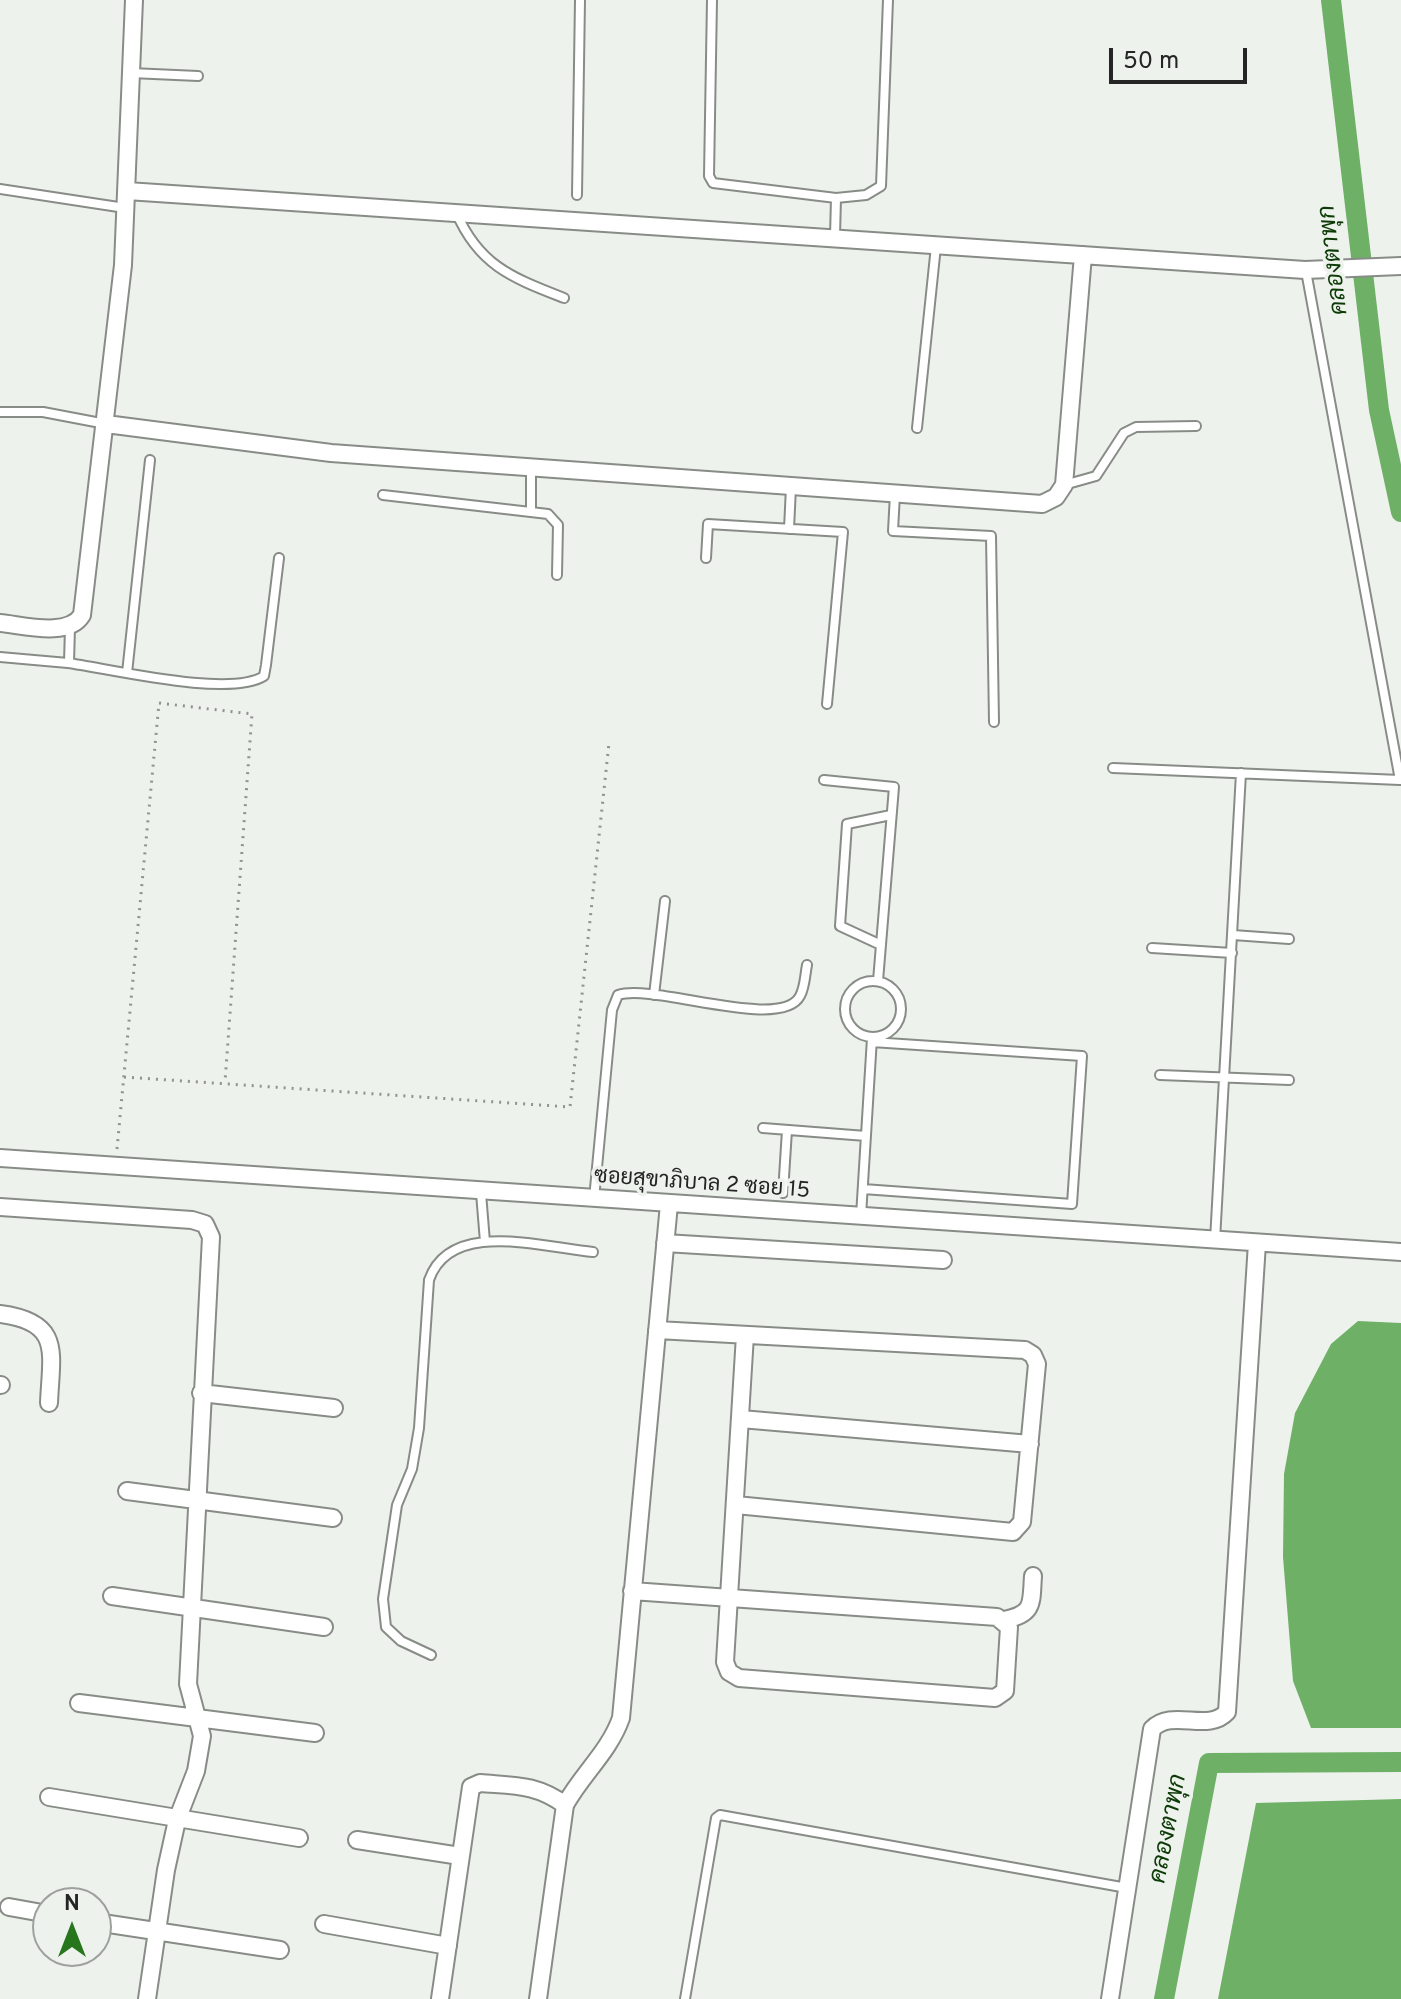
<!DOCTYPE html>
<html>
<head>
<meta charset="utf-8">
<style>
  body { margin:0 }
  #map { position:relative; width:1401px; height:1999px; overflow:hidden; background:#eef2ed; font-family:Overpass,sans-serif }
  canvas { display:block }
  .north { position:absolute; left:32px; top:1887px; width:80px; height:80px; box-sizing:border-box; background:#eef2ed; border:2px solid #9da09d; border-radius:50%; rotate:0deg; font-size:22px; font-weight:700; line-height:32px; text-align:center; color:#242524 }
  .north::after { content:''; display:block; margin:auto; width:28px; height:36px; background:#27751d; clip-path:polygon(50% 0,100% 100%,50% 72%,0 100%) }
  .scale { position:absolute; left:1109px; top:48px; width:138px; height:36px; box-sizing:border-box; border:4px solid #242524; border-top:0; padding-left:10px; font-size:24px; line-height:28px; white-space:nowrap; color:#242524; -webkit-text-stroke:6px #eef2ed; paint-order:stroke }
</style>
</head>
<body>
<div id="map">
<canvas width="1401" height="1999"></canvas>
<div class="north">N</div>
<div class="scale">50 m</div>
</div>
<script>
const context = document.querySelector('canvas').getContext('2d');
context.lineJoin = 'round';
function fillPath(path, color) {
  context.fillStyle = color;
  context.fill(path, 'evenodd');
}
function strokePath(path, color, width, dash) {
  context.strokeStyle = color;
  context.lineWidth = width;
  context.lineCap = dash ? 'butt' : 'round';
  context.setLineDash(dash || []);
  context.stroke(path);
}
function label(font, color, halo, rows, align = 'center') {
  context.font = font + ' Overpass,Sarabun,sans-serif';
  context.lineWidth = 7;
  context.setLineDash([]);
  context.textBaseline = 'middle';
  context.strokeStyle = halo;
  context.fillStyle = color;
  for (const [text, x, y, turn = 0] of rows) {
    context.save();
    context.translate(x, y);
    context.rotate((+turn || 0) * Math.PI / 180);
    context.textAlign = isNaN(turn) ? turn : align;
    if (halo) context.strokeText(text, 0, 0);
    context.fillText(text, 0, 0);
    context.restore();
  }
}
fillPath(new Path2D(`
  M1358,1321L1401,1323V1728H1311L1293,1681L1283,1557L1284,1474L1295,1413L1331,1344Z
  M1401,1799V1999H1218L1256,1803Z`), '#6eb066');
strokePath(new Path2D(`
  M1331,0L1379,410L1401,512
  M1164,1999L1209,1763L1401,1762`), '#6eb066', 20);
const service = new Path2D(`
  M712,0L709,176L713,183L836,198L866,195L881,186L888,0
  M131,73L198,76
  M0,189L125,208
  M577,195L580,0
  M456,212C479,266 513,278 564,298
  M835,236L836,198
  M0,412H43L106,424
  M917,428L936,246
  M1064,485L1096,476L1124,433L1136,427L1196,426
  M895,494L893,531L991,536L994,722
  M383,495L548,514L558,525L557,575
  M531,511V470
  M789,529L791,487
  M706,558L708,524L843,532L827,704
  M0,657C23,659 45,661 68,663C111,669 230,698 264,676L266,665L279,558
  M69,663L70,627
  M127,673L150,460
  M1113,768L1400,780L1306,271
  M824,780L894,787L878,981
  M1233,935L1289,939
  M881,945L840,926L847,824L891,815
  M1152,948L1232,953
  M845 1009a28 28 0 1 1 56 0a28 28 0 1 1-56 0Z
  M654,995L665,901
  M1160,1075L1289,1080
  M763,1128L866,1136
  M863,1189L1072,1204L1082,1056L872,1042
  M481,1193L485,1242
  M783,1193L787,1130
  M594,1199L612,1010L618,995C654,983 781,1032 800,996C805,987 805,975 807,965
  M861,1216L872,1038
  M1215,1240L1241,773
  M431,1655L401,1641L386,1627L383,1599L397,1505L412,1469L419,1428L429,1280C450,1219 541,1247 593,1252
  M685,1999L716,1818L720,1815L1127,1888`);
const minor = new Path2D(`
  M127,191L1305,270L1401,266
  M106,424L331,453L1042,504L1056,497L1064,485L1083,255
  M0,623C23,625 68,638 82,615L123,265L134,0
  M0,1158L1401,1252
  M0,1207L192,1220L205,1224L211,1237L188,1684L202,1736L196,1771L177,1820L166,1870L147,1999
  M665,1243L943,1260
  M0,1314C63,1322 51,1353 49,1403
  M657,1330L1025,1350L1033,1355L1037,1364L1022,1522L1013,1532L736,1505
  M0,1385H1
  M201,1393L334,1408
  M741,1419L1030,1444
  M127,1491L333,1518
  M632,1591L997,1617L1009,1627L1005,1691L995,1698L739,1678L729,1672L725,1662L745,1335
  M112,1596L324,1627
  M1004,1620C1035,1614 1031,1603 1033,1576
  M79,1703L315,1733
  M49,1797L299,1838
  M357,1840L460,1856
  M9,1907L48,1914
  M96,1922L280,1950
  M324,1924L448,1946
  M440,1999L471,1787L480,1783C515,1786 536,1784 565,1805
  M538,1999L565,1805C582,1774 609,1752 621,1718L669,1204
  M1110,1999L1152,1729C1172,1708 1208,1733 1227,1712L1257,1243`);
strokePath(service, '#888c87', 12);
strokePath(minor, '#888c87', 20);
strokePath(new Path2D(`
  M124,1077L570,1107L609,743
  M117,1149L159,703L252,714L225,1082`), '#90928f', 3, [2, 6]);
strokePath(service, '#fff', 8);
strokePath(minor, '#fff', 16);
label('22px', '#242524', '#eef2ed', [
  ["ซอยสุขาภิบาล 2 ซอย 15",702,1185,4]
]);
label('italic 24px', '#0d3b07', '#eef2ed', [
  ["คลองตาพุก",1335,260,-97],
  ["คลองตาพุก",1170,1829,-79]
]);
</script>
</body>
</html>
